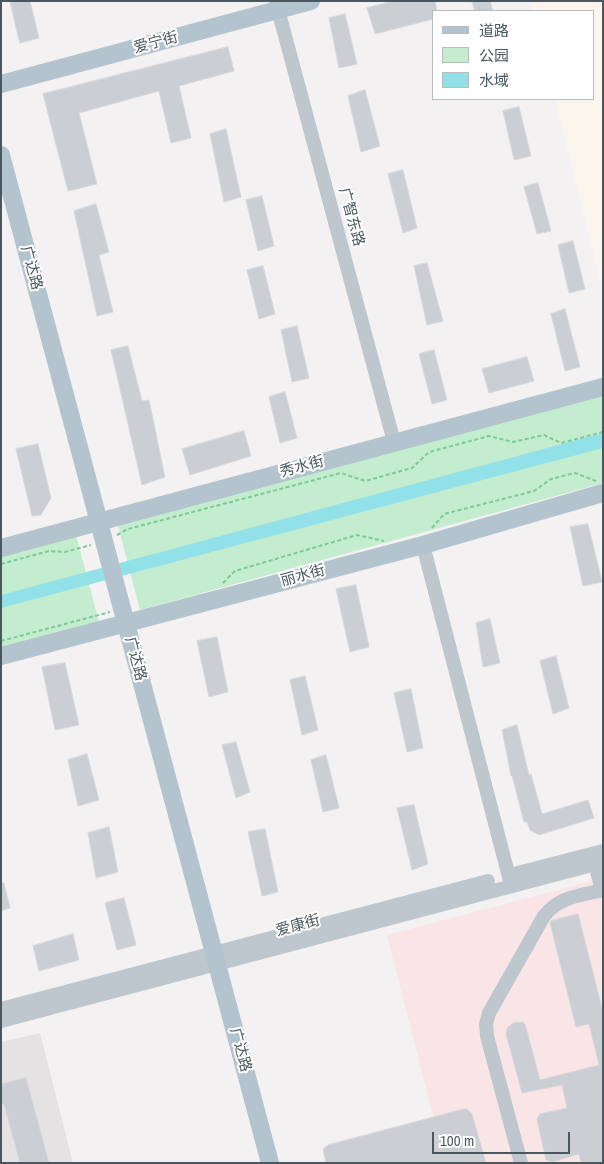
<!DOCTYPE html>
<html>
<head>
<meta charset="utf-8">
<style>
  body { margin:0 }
  #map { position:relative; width:604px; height:1164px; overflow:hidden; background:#f3f1f2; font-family:"Archivo Narrow","Noto Sans SC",sans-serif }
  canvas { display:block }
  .frame { position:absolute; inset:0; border:2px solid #4a575e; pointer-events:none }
  .legend { position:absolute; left:432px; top:10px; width:162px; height:90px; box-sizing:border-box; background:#fff; border:1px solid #b7bcbf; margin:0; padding:6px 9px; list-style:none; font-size:15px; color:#4a575e }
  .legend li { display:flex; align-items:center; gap:10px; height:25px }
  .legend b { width:25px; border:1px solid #b7bcbf }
  .scale { position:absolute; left:432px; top:1132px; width:138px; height:22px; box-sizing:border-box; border:2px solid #4a575e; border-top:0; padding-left:6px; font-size:15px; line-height:18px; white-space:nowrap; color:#4a575e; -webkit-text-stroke:4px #fff; paint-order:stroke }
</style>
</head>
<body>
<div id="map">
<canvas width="604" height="1164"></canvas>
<div class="frame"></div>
<ul class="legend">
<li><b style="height:6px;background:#b3c4ce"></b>道路</li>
<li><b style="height:14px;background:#c3edce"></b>公园</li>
<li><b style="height:14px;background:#93e1e8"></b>水域</li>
</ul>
<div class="scale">100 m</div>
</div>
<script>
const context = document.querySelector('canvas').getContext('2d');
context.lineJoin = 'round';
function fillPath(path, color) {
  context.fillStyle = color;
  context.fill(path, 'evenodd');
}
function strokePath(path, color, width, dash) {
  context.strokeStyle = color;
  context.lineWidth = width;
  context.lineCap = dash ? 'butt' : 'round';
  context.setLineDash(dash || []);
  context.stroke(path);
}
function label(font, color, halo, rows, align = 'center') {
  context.font = font + ' "Archivo Narrow","Noto Sans SC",sans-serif';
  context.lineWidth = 4;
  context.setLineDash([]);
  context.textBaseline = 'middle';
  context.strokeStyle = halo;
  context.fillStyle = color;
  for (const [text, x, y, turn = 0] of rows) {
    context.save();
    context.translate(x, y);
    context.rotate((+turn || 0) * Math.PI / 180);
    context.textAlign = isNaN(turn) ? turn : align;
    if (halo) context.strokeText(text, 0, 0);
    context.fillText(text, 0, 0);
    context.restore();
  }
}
fillPath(new Path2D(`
  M530,1H603V292L555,99H593V11H533Z`), '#fcf5ed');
fillPath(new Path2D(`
  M40,1033L73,1163H1V1042Z`), '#e4e2e3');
fillPath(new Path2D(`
  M603,878V1163H445L387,935Z`), '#fae5e6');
fillPath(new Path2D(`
  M603,395V483L140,610L117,522Z
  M76,535L99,622L1,649V555Z`), '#c3edce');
fillPath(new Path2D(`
  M603,433V448L1,608V595Z`), '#93e1e8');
const building = new Path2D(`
  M10,1H30L39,38L20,43Z
  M395,1H435L437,11H433V19L375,34L367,8Z
  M472,1H490L493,11H475Z
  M345,14L357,64L339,68L329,18Z
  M228,47L234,71L179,86L191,138L171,143L159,91L79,113L97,184L68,191L43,94Z
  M365,90L380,146L361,152L348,96Z
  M519,107L531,156L514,160L503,111Z
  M226,129L241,197L224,202L210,134Z
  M403,170L417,228L403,233L388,174Z
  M538,183L551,231L537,234L524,187Z
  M262,196L274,246L258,251L246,200Z
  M96,204L109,252L99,255L113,312L97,316L74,211Z
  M573,241L585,289L569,293L558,245Z
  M427,263L443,321L427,325L414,266Z
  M263,266L275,314L259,319L247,270Z
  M565,309L580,367L565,371L551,314Z
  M297,326L309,378L292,382L281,330Z
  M128,346L142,401L149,400L165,477L142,485L111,350Z
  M434,350L447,400L432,404L419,354Z
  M527,357L534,381L489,393L482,369Z
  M285,392L297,438L280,443L269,397Z
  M244,431L251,456L190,475L182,449Z
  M38,444L51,498L41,515L32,516L16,449Z
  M588,524L602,582L583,586L570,527Z
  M356,585L369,647L350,652L336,589Z
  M490,619L500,663L483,667L476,623Z
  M217,637L228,692L209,697L197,641Z
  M556,656L569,708L553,714L540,661Z
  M65,663L79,725L55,730L42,667Z
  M305,676L318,730L302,735L290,680Z
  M411,689L423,748L407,752L394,693Z
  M517,725L529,775L531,774L542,814L588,800L594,818L539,835L530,830L527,822H524L512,775L511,776L502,730Z
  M236,742L250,792L236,798L222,745Z
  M87,754L99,800L78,806L68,760Z
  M326,755L339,808L323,812L311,760Z
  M414,805L428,864L412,870L397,808Z
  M109,827L118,872L96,878L88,833Z
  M265,829L278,892L262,896L248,832Z
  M1,883H4L10,908L1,911Z
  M124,898L136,945L117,950L105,903Z
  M578,914L603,1012V1163H581L579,1154L552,1162L546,1160L537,1119L540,1114L567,1108L562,1085L522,1093L506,1034L507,1028L513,1023L523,1022L525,1024L540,1080L599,1065L589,1024L576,1027L550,923L551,921Z
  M73,934L79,960L39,971L33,946Z
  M26,1078L49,1163H20L4,1104L1,1105V1084Z
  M464,1109H467L472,1114L486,1163H326L323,1149L328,1145Z`);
fillPath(building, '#cbcfd3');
strokePath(building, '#d6d8dc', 1);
strokePath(new Path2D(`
  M432,528L444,514L534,491L551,479L575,473L596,481
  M117,535L128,529L341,473L365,481L412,468L429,452L489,436L513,442L544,435L561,443L603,432
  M1,564L49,551L65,552L91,545
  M223,583L235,571L357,535L384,541
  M1,641L110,612`), '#7dca99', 2, [4, 2.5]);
strokePath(new Path2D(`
  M276,2L394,442
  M423,545L511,885
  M595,864L602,890
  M514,874L603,851
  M1,1009L488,881
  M1,1021L603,862
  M521,1163L487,1036L486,1024L489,1013L544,916C560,896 579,896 603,890`), '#bec7cd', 14);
strokePath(new Path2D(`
  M1,84L311,1
  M1,155L270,1163
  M1,548L603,387
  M1,656L423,545L603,493`), '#b3c4ce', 18);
label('15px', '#4a575e', '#fff', [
  ["爱宁街",156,43,-15],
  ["广智东路",351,217,75],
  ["广达路",31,268,75],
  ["秀水街",302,467,-15],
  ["丽水街",303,576,-15],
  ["广达路",135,659,75],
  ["爱康街",298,926,-15],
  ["广达路",240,1050,75]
]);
</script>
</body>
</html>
